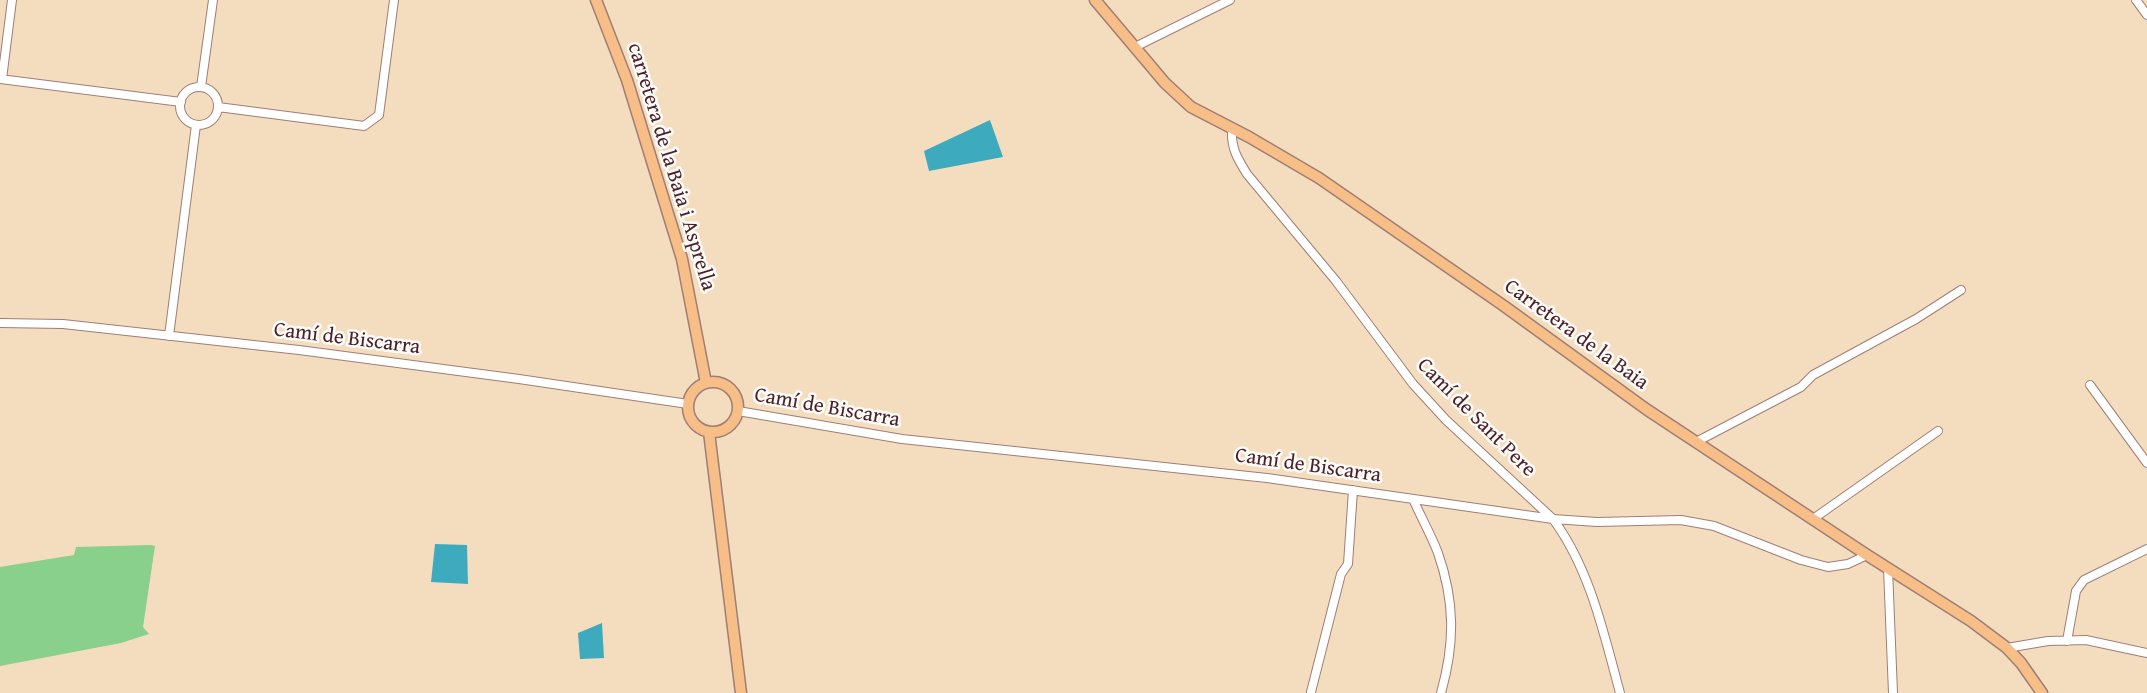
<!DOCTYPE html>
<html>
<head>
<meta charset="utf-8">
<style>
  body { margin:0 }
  canvas { display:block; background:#f4ddbf }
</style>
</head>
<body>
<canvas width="2147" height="693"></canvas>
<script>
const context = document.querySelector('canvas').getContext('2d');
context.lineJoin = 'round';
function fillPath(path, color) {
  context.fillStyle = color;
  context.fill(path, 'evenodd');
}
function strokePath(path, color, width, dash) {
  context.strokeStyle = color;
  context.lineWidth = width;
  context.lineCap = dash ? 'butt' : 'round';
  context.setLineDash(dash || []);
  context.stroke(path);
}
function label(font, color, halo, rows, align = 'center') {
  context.font = font + ' "Gentium Book Plus",serif';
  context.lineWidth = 5;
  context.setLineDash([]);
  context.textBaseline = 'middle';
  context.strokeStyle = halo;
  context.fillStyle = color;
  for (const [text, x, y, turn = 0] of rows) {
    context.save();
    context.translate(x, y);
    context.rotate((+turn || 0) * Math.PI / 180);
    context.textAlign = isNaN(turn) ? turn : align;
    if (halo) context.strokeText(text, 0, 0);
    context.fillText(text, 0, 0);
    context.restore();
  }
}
fillPath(new Path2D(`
  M151,545L155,546L143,627L149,634L121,643L0,666V567L74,555L76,547Z`), '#88d08b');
fillPath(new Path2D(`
  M990,120L1003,157L929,171L924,151Z
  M435,544L467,545L468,584L431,582Z
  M602,623L604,658L580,659L578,633Z`), '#3eaabe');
const minor = new Path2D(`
  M2136,0L2147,15
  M1135,47L1230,0
  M0,79L181,102
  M2,79L12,0
  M201,87L213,0
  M180 106a19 19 0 1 1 38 0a19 19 0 1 1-38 0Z
  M218,107L364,126L379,115L394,0
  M1232,129C1231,148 1237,158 1247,174L1336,281L1413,384L1446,420L1553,519C1590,569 1604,634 1620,693
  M0,323L63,324L299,350L519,379L688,404
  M169,336L196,125
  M2090,385L2147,463
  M738,411L902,439L1267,478L1553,519L1597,522L1681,520L1714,526L1801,560L1828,567L1848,564L1867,555
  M1696,442L1801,387L1813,375L1916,319L1961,290
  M1413,499C1421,517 1431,535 1438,553C1455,602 1455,643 1441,693
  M1813,519L1938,431
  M1888,569L1893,693
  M2067,641L2076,591L2084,580L2147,549
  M2007,648L2048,641L2086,640L2147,653
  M1311,692L1341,574L1348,564L1353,490`);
const major = new Path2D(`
  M596,0L627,80L682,259L706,383
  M1095,0L1165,83L1191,107L1249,137L1319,178L1504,306L1646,409L1867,555L1971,621L2007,648L2021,663L2042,693
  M688 407a25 25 0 1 1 50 0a25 25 0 1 1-50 0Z
  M709,432L741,693`);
strokePath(minor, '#9f7e75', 10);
strokePath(major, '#9f7e75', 13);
strokePath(minor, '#fff', 8);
strokePath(major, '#f7be88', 10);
label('21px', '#4a1f2b', '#fdfcf7', [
  ["carretera de la Baia i Asprella",671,167,73],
  ["Carretera de la Baia",1576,335,36],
  ["Camí de Biscarra",347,339,7],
  ["Camí de Biscarra",827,408,10],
  ["Camí de Sant Pere",1476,418,45],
  ["Camí de Biscarra",1308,466,8]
]);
</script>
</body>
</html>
